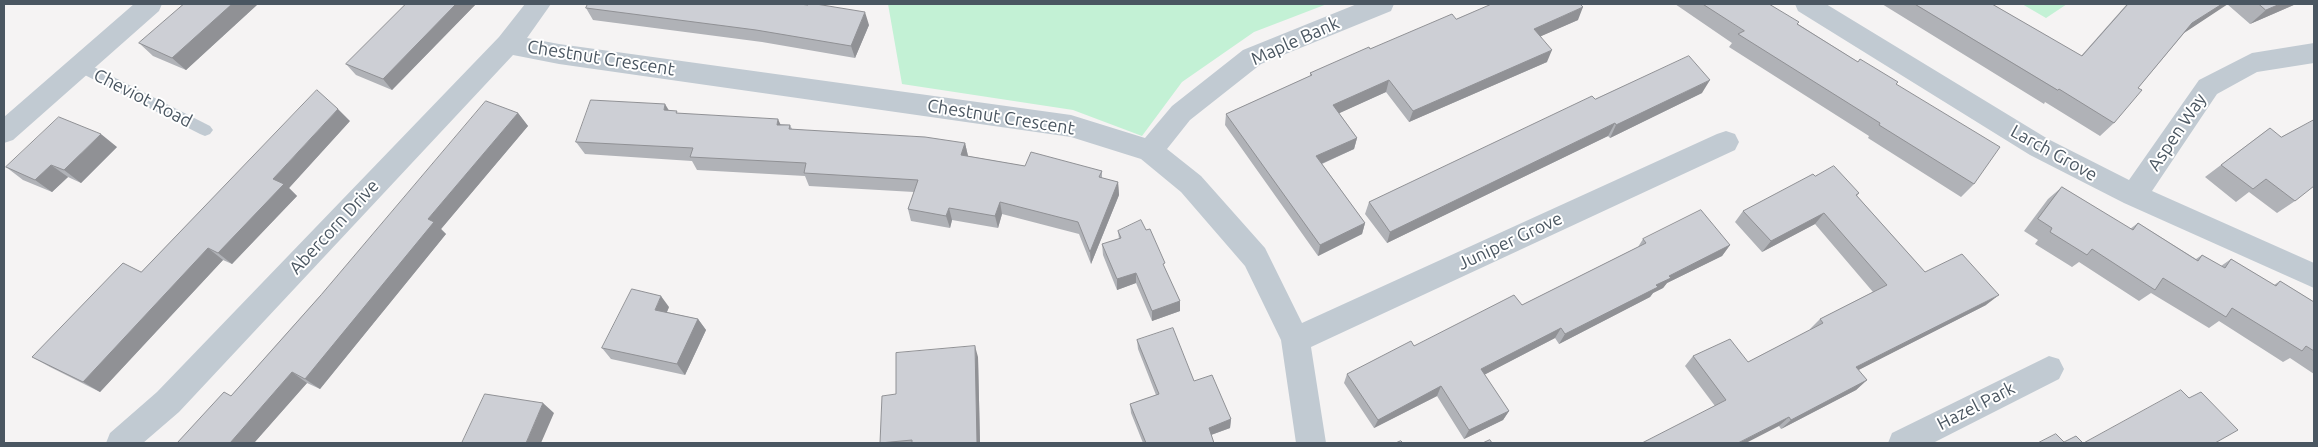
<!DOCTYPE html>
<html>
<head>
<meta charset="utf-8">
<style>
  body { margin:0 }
  #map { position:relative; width:2318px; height:447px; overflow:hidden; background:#f5f3f3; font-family:Ubuntu,sans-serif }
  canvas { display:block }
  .frame { position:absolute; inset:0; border:5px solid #4a5661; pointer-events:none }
</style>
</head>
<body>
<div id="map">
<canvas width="2318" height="447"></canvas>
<div class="frame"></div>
</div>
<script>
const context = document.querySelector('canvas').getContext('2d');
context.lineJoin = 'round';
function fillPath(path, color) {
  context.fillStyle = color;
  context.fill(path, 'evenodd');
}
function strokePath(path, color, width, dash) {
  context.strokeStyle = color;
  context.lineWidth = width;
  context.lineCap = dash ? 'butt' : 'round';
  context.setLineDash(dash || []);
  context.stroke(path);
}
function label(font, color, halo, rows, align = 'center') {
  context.font = font + ' Ubuntu,sans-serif';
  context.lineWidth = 4;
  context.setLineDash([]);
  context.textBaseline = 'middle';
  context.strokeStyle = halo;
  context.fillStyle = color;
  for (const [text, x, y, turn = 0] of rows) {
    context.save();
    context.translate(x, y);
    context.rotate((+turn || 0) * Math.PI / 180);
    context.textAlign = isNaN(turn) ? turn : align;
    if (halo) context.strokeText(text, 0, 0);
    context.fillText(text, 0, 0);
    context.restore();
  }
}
fillPath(new Path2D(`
  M888,4H1327L1254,32L1182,82L1142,136L1073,110L902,84Z
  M2022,4H2067L2046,18Z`), '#c3f1d5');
fillPath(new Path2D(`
  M80,60L210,126L213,130L210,134L205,136L200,134L75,70L72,66L75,62Z`), '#c1cad2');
fillPath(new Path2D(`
  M134,4H162L159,11L13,140L4,143V117Z
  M525,4H551L527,38L559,44L1071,115L1145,138L1172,106L1243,50L1357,4H1394L1391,11L1261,64L1190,120L1167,149L1201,176L1265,248L1302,323L1717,134L1726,131L1735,134L1739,142L1735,150L1311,347L1326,443H1296L1281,340L1245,266L1181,192L1141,159L1071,137L559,64L513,55L179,412L143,443H106L110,433L157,392L499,37Z
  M1795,4H1826L2048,139L2129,180L2199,80L2252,53L2314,43V63L2257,72L2217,94L2152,191L2314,263V288L2124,203L2030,155L1798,11Z
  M2049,356L2059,359L2064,369L2059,379L1933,443H1888L1892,433Z`), '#c1cad2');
fillPath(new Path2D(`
  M184,4H258L186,70L153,56L139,43Z
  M406,4H476L392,90L356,75L346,64Z
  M1675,4H1769L1798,24L1858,62L1896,84L1974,184L1961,197L1868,138L1869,136L1729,47L1732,43Z
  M1882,4H1992L2081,56L2127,4H2296L2250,24L2227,4L2185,32L2138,88L2114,123L2100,136L2045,102L2044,104Z
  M808,5L869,25L855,58L762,42L593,20L586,8Z
  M1456,19L1578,20L1541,36L1547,62L1409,122L1386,92L1339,113L1357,138L1354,149L1322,164L1365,223L1362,234L1318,256L1225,125L1226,114L1310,76V73L1370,49Z
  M1702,93L1610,138L1608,136L1387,243L1365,214L1369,202L1595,99Z
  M669,110L678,113L790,125L792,129L965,143L968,156L1025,166L1102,171V178L1118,182L1119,195L1091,264L1079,234L1002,214L998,228L952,220L950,228L911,221L908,209L914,192L809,186L805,176L697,170L692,161L585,154L576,142Z
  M518,113L528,126L441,229L446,234L320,389L307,383L254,443H177L231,396L321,295Z
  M350,121L289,188L297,196L232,264L223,260L100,392L50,367L32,357L141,272Z
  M2270,128L2295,201L2277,213L2249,192L2236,202L2205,177Z
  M117,147L81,183L68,177L52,192L23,180L6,167Z
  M1815,176L1859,193L1857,196L1925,272L1986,305L1858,370L1867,380L1856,390L1781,429L1779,426L1715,406L1685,366L1693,356L1748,362L1810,330V329L1820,319L1873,292L1815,224L1762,252L1735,222L1743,211Z
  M2062,187L2130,229L2138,223L2196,259L2202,255L2221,266L2231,259L2274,285L2280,281L2314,302V374L2290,358L2283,362L2219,321L2209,328L2151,293L2139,301L2079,262L2072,267L2035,244L2038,240L2024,231L2048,199Z
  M1118,231L1165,269L1180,301V311L1152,321L1136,283L1117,290L1103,255L1102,244L1119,239Z
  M1643,239L1730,245L1722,256L1667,283L1663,288L1653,293L1650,297L1559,344L1555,338L1484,375L1509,411L1503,420L1464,439L1437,396L1374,428L1344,383L1347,374L1414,346L1522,305L1638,247Z
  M669,307L667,312L698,319L706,330L685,375L611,359L602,348Z
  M1137,340L1194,381L1231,419L1230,428L1211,435L1214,443H1143L1131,413L1130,404L1156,395L1138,349Z
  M978,357L980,443H881L896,394Z`), '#b0b2b7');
fillPath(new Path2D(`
  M232,4H258L186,70L172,58Z
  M456,4H476L392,90L383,79Z
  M2222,4H2228L2178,37L2192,23Z
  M2280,4H2296L2250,24L2266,10Z
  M1583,7L1578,20L1530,41L1534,29Z
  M865,12L869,25L855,58L851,46Z
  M1552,50L1547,62L1409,122L1413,111Z
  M1389,80L1386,92L1331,117L1333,105Z
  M1710,80L1702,93L1610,138L1616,125Z
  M665,104L673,117L664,110Z
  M338,109L350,121L289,188L297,196L232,264L218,253L273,179Z
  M518,113L528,126L441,229L446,234L320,389L305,379L428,219Z
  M778,119L784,132L777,125Z
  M1615,123L1608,136L1387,243L1390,232Z
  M101,134L117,147L81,183L64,170Z
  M1357,138L1354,149L1314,167L1316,156Z
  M965,143L968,156L964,168L961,155Z
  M51,165L68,177L52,192L35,180Z
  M1118,182L1119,195L1091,264L1090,252Z
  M1000,202L1002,214L998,228L995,216Z
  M949,208L952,220L950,228L946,216Z
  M1824,213L1815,224L1762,252L1771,241Z
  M1365,223L1362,234L1318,256L1320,245Z
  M1730,245L1722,256L1667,283L1663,288L1653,293L1650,297L1559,344L1565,334L1656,285L1669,276Z
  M208,248L223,260L100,392L83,382Z
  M1136,273V283L1117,290V279Z
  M1999,295L1986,305L1845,377L1856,367Z
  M661,296L669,307L663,321L655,310Z
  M1180,301V311L1152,321V311Z
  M698,319L706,330L685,375L677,364Z
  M1561,328L1555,338L1476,379L1481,369Z
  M975,346L978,357L980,443H977Z
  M292,372L307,383L254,443H230Z
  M1867,380L1856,390L1781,429L1791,420Z
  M1441,386L1437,396L1374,428L1378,420Z
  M543,403L554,413L541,443H526Z
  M1509,411L1503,420L1464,439L1469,430Z
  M1789,417L1779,426L1746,443H1738Z
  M1231,419L1230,428L1208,436L1209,428Z`), '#909195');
const building = new Path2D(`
  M184,4H232L172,58L139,43Z
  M406,4H456L383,79L346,64Z
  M588,4H799L808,5L809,4H816L865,12L851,46L756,30L586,8Z
  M1492,4H1580L1583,7L1534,29L1552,50L1413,111L1389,80L1333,105L1357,138L1316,156L1365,223L1320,245L1226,114L1312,75L1310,73L1369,47L1370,49L1452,14L1456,19Z
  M1703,4H1769L1799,22L1797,24L1858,62L1860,59L1898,82L1896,84L2000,147L1974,184L1879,125L1880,123L1738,34L1744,31Z
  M1915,4H1992L2082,56L2128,4H2222L2192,23L2138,88L2142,90L2114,123L2059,89L2058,90Z
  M2259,4H2280L2266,10Z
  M1689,56L1710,80L1616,125L1615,123L1390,232L1369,202L1592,96L1595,99Z
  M317,90L338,109L273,179L284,184L218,253L208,248L83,382L32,357L123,263L141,272Z
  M591,100L665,104L664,110L677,111L676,113L778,119L777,125H790L789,129L925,137L965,143L961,155L1025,166L1031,152L1102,171L1099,177L1118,182L1090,252L1078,222L1000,202L995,216L949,208L946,216L908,209L918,180L804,173L806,163L690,157L693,148L576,142Z
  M486,101L518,113L428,219L434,222L305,379L292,372L230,443H177L224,392L231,396L321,295Z
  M59,117L101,134L64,170L51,165L35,180L6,167Z
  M2314,120V186L2295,201L2266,179L2253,189L2221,165L2270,128L2281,137Z
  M1834,166L1859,193L1856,195L1925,272L1962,254L1999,295L1856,367L1867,380L1791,420L1789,417L1738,443H1642L1726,400L1693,356L1730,339L1748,362L1823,323L1820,319L1887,285L1824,213L1771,241L1743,211L1813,174L1815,176Z
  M2062,187L2133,230L2138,223L2198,261L2202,255L2225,268L2231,259L2276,286L2280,281L2314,302V351L2306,346L2302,351L2232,308L2226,317L2163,278L2155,290L2092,249L2087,255L2050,232L2052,228L2038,219Z
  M1701,210L1730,245L1669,276L1671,278L1656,285L1658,287L1565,334L1561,328L1481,369L1509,411L1469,430L1441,386L1378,420L1347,374L1411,341L1414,346L1514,295L1522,305L1646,243L1643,239Z
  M1141,220L1146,230L1150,229L1165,263L1163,264L1180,301L1152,311L1136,273L1117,279L1102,244L1121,238L1118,231Z
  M632,289L661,296L655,310L698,319L677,364L602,348Z
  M1173,328L1194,381L1212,375L1231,419L1209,428L1214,443H1146L1130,404L1159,394L1137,340Z
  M975,346L977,443H912V440L880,443L882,396L896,394V353Z
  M2181,390L2189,398L2201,392L2238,430L2215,443H2084Z
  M485,394L543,403L526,443H462Z
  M2056,434L2064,442L2076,436L2083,443H2038Z
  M1490,440L1492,443H1483Z
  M1401,441L1403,443H1396Z`);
fillPath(building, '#cdcfd5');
strokePath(building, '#909195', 1);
label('18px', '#4a5661', '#fff', [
  ["Maple Bank",1295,41,-24],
  ["Chestnut Crescent",601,58,9],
  ["Cheviot Road",143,98,27],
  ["Chestnut Crescent",1001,117,9],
  ["Aspen Way",2177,132,-56],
  ["Larch Grove",2054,153,29],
  ["Abercorn Drive",334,227,-47],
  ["Juniper Grove",1510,241,-25],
  ["Hazel Park",1976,406,-27]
]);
</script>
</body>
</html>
